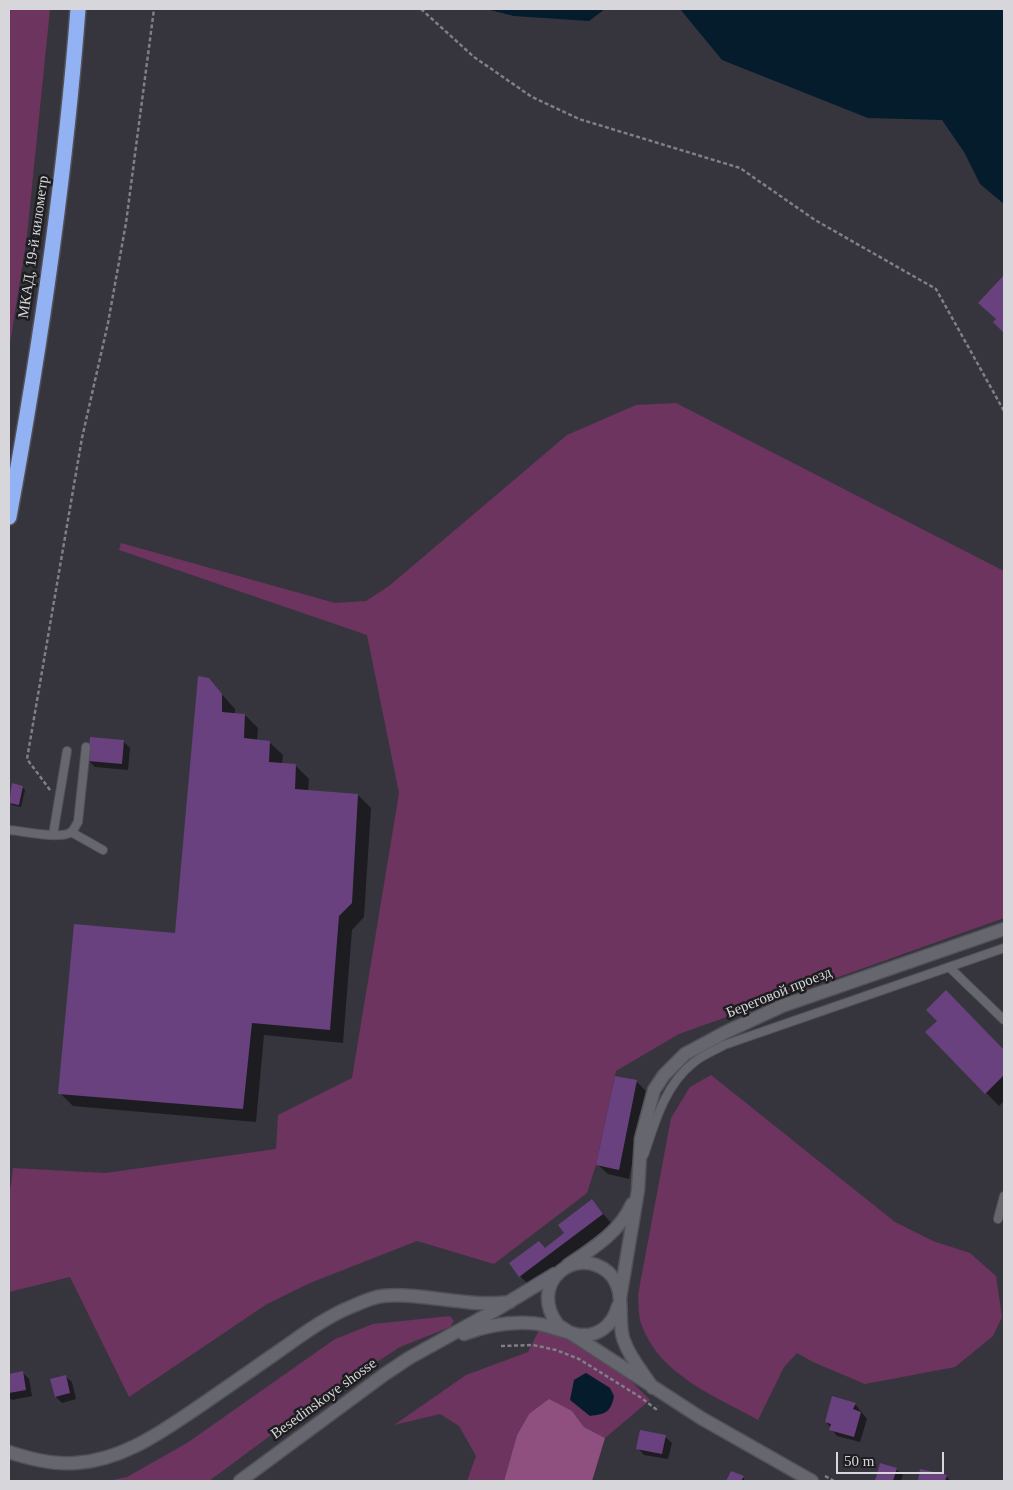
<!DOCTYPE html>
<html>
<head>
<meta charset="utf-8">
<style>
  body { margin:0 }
  #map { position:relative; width:1013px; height:1490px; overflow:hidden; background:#36353e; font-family:Georgia,serif }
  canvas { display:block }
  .frame { position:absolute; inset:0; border:10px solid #d6d6db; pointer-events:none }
  .scale { position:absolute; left:836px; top:1452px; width:108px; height:22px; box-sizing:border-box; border:2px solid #d6d6db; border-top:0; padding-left:6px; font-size:15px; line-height:18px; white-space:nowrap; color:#d6d6db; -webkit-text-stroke:4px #1e1e21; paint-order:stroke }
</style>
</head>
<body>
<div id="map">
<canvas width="1013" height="1490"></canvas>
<div class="frame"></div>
<div class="scale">50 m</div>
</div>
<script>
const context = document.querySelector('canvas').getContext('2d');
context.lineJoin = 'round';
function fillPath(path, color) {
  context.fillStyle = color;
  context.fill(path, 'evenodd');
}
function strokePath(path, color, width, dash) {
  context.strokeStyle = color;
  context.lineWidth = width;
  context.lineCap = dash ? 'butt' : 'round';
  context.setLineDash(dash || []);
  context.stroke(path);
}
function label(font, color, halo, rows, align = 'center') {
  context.font = font + ' Georgia,serif';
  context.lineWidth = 5;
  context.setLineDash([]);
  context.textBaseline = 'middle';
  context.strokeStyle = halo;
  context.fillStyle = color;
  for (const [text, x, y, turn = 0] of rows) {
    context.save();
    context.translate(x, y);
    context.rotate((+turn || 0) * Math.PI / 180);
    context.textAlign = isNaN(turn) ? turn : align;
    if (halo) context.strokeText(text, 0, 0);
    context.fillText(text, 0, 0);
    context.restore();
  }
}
fillPath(new Path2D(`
  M9,9H50L27,236L9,350Z
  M676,403L1004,571V918L679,1034L616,1071L596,1165L587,1193L494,1264L417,1241L310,1283L267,1304L129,1397L70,1277L9,1292V1189L11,1186L13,1168L105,1173L276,1149L278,1115L352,1078L399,793L367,635L119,550L121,543L335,603L366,601L389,586L567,435L636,405Z
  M711,1075L895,1222L933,1241L970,1253L996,1276L1002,1317L993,1336L955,1367L865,1384L813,1362L797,1353L784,1367L758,1420C715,1396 660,1375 642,1326C638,1317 639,1305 638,1295L671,1118L690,1087Z
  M450,1316L454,1321L450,1327L400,1347L317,1401L209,1481H108L127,1477L187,1443L335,1339L373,1324Z
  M539,1330L569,1340L620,1370L650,1400L605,1438L584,1427L572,1411L529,1414L517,1435L504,1481H467L476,1456L459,1426L440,1414L394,1425L466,1375L528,1352ZM586,1373L610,1388L574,1380Z`), '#6c345e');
fillPath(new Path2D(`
  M549,1399L572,1411L584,1427L605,1438L592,1481H504L517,1435L529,1414Z`), '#8f507f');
fillPath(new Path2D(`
  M486,9H605L589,21L514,16Z
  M680,9H1004V204L980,184L964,152L942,120L868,118L722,60Z
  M586,1373L610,1388L614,1396C611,1412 606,1414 590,1416L570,1400L574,1380Z`), '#041c2b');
fillPath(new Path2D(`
  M1004,277V332L994,322L997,319L980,303Z
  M208,679L235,709V715H245L258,728L257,741L269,742L283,755L282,764L295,765L309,779L308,791L358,795L371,808L364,917L352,930L343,1043L264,1035L256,1122L73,1106L60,1093L176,934Z
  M123,741L130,748L128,770L95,767L89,761Z
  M22,787L25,790L21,807L12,805L9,802Z
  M946,992L1004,1051V1101L999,1106L927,1032L938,1021Z
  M637,1082L646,1091L629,1179L608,1174L598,1165Z
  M592,1201L612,1224L530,1286L520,1276L546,1249L566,1234Z
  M22,1372L29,1379L32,1396L12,1400L9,1397V1375Z
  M65,1376L72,1382L76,1399L62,1403L56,1397Z
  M855,1404L867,1419L860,1442L837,1436L826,1422Z
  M665,1437L672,1443L668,1459L644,1455L638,1448Z
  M881,1465L896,1469L903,1475L901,1481H876Z
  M921,1470L946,1476L951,1481H919Z
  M732,1472L743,1477L745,1481H728Z`), '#0007');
fillPath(new Path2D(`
  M1004,275V333L993,322L996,319L978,303Z
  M198,676L209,678L222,694V712L245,714L244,738L270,741L269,762L296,764L295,789L358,794L352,903L339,916L330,1030L252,1023L243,1109L58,1094L74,924L175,933Z
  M90,737L124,740L122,764L88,761Z
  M12,783L23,786L19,805L9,803Z
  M946,990L1004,1050V1075L985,1094L925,1032L937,1021L926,1010Z
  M615,1076L637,1080L619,1170L596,1165Z
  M592,1199L603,1214L519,1277L509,1263L539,1241L545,1248L564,1233L558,1225Z
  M23,1371L26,1390L9,1393V1374Z
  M66,1375L70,1393L55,1397L50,1379Z
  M832,1396L856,1403L853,1409L861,1412L854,1437L829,1430L831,1424L825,1422Z
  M640,1430L666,1435L662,1454L636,1449Z
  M880,1463L897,1468L893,1481H875Z
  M920,1469L947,1475L945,1481H918Z
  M731,1471L744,1476L741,1481H726Z`), '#68417e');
const lane = new Path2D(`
  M9,830C22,831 62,840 71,832C74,830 76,825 78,822L86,747
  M71,832L103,850
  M53,835L67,751
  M949,967L1004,1020
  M644,1155C655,1122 665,1085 693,1063C702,1055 714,1051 724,1045L1004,948
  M998,1219L1004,1196`);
const street = new Path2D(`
  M568,1265C592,1249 620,1232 632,1204
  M620,1298L638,1190L641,1139L654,1090L664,1075L685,1054L726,1032L782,1006L1004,929`);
const secondary = new Path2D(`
  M464,1334C485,1326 507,1322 529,1323C546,1323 559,1331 575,1334C596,1339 613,1326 618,1306
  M653,1388C642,1372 629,1356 623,1338C617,1316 627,1289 608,1272C575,1244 527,1284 558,1325L701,1418L812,1481
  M9,1452C30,1459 53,1465 76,1463C119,1460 154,1437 188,1414C219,1393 249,1372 279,1351C302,1335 327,1316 353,1306C362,1302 373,1297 382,1296C425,1292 467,1308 510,1302
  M240,1481L385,1374L409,1358L494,1311L555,1274`);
const highway = new Path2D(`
  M9,517C40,349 65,179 78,9`);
strokePath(lane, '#525158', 10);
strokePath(street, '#525158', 15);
strokePath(secondary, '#525158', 15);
strokePath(highway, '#525158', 18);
strokePath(new Path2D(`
  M421,9L474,57L532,97L579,119L740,168L815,220L936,289L1004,411
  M50,790L27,759L82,438L108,323L126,223L154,9
  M501,1346L533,1345L556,1350L579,1359L640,1397L656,1409L658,1406
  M825,1476L834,1481`), '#7f7f86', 2.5, [4, 2.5]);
strokePath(lane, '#66666f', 8);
strokePath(street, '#66666f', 12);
strokePath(secondary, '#66666f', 12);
strokePath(highway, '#92b2f3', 15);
label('15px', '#d6d6db', '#1e1e21', [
  ["МКАД, 19-й километр",34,247,-82],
  ["Береговой проезд",779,993,-22],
  ["Besedinskoye shosse",324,1399,-36]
]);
</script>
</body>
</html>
